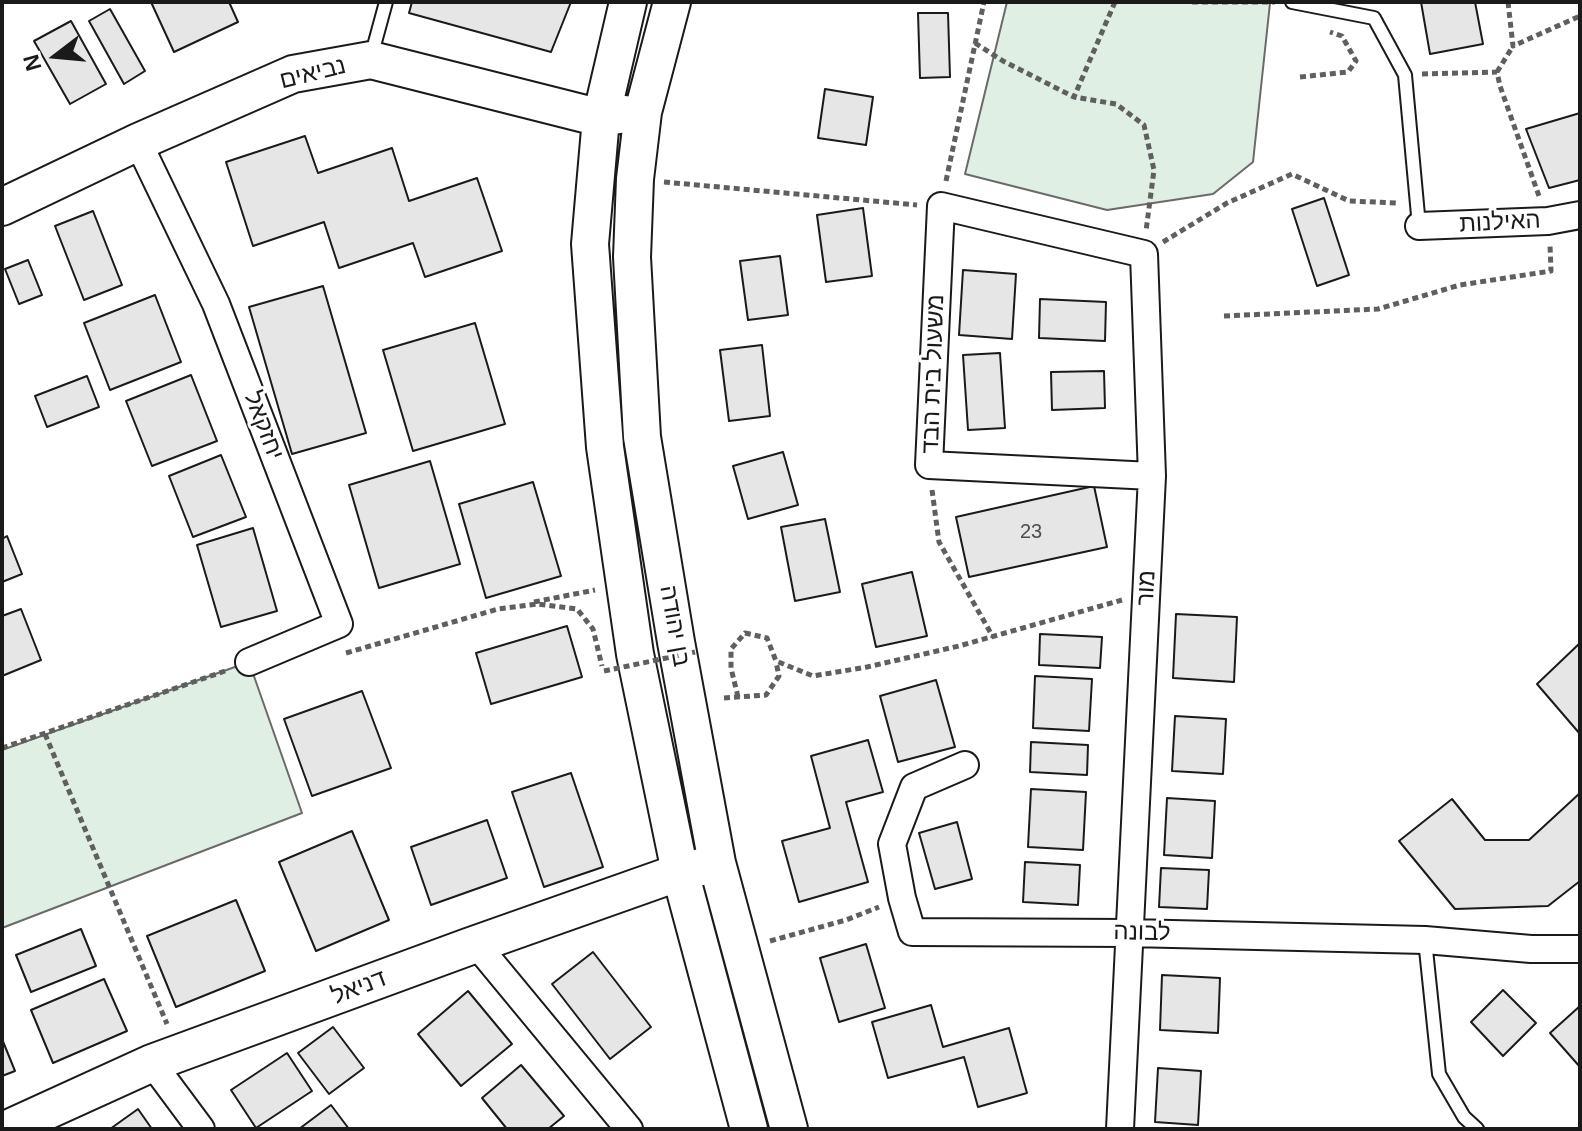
<!DOCTYPE html>
<html>
<head>
<meta charset="utf-8">
<style>
  body { margin:0 }
  #map { position:relative; width:1582px; height:1131px; overflow:hidden; background:#fff; font-family:Arial,sans-serif }
  canvas { display:block }
  .frame { position:absolute; inset:0; border:4px solid #1a1a1a; pointer-events:none }
  .north { position:absolute; left:16px; top:16px; width:80px; height:80px; -webkit-text-stroke:6px #fff; paint-order:stroke; rotate:254deg; font-size:22px; font-weight:700; line-height:32px; text-align:center; color:#1a1a1a }
  .north::after { content:''; display:block; margin:auto; width:28px; height:36px; background:#1a1a1a; clip-path:polygon(50% 0,100% 100%,50% 72%,0 100%) }
</style>
</head>
<body>
<div id="map">
<canvas width="1582" height="1131"></canvas>
<div class="frame"></div>
<div class="north">N</div>
</div>
<script>
const context = document.querySelector('canvas').getContext('2d');
context.lineJoin = 'round';
function fillPath(path, color) {
  context.fillStyle = color;
  context.fill(path, 'evenodd');
}
function strokePath(path, color, width, dash) {
  context.strokeStyle = color;
  context.lineWidth = width;
  context.lineCap = dash ? 'butt' : 'round';
  context.setLineDash(dash || []);
  context.stroke(path);
}
function label(font, color, halo, rows, align = 'center') {
  context.font = font + ' Arial,Heebo,sans-serif';
  context.lineWidth = 6;
  context.setLineDash([]);
  context.textBaseline = 'middle';
  context.strokeStyle = halo;
  context.fillStyle = color;
  for (const [text, x, y, turn = 0] of rows) {
    context.save();
    context.translate(x, y);
    context.rotate((+turn || 0) * Math.PI / 180);
    context.textAlign = isNaN(turn) ? turn : align;
    if (halo) context.strokeText(text, 0, 0);
    context.fillText(text, 0, 0);
    context.restore();
  }
}
const green = new Path2D(`
  M1007,2H1273L1270,3L1253,162L1213,194L1107,210L965,174Z
  M249,662L302,813L2,928V750Z`);
fillPath(green, '#e0efe3');
strokePath(green, '#6a6a6a', 2);
const building = new Path2D(`
  M151,2H229L238,22L174,52Z
  M412,2H571L551,52L409,13Z
  M1421,2H1475L1483,44L1430,54Z
  M110,9L145,71L124,84L89,21Z
  M918,13H948L950,77L920,78Z
  M71,21L106,84L70,104L34,41Z
  M825,89L873,97L866,145L818,138Z
  M1580,113V180L1549,188L1526,129Z
  M305,136L318,173L392,148L409,201L477,178L502,251L425,277L413,243L339,268L324,222L253,246L226,162Z
  M1324,198L1349,275L1317,286L1292,209Z
  M863,208L872,276L826,282L817,215Z
  M93,211L122,285L84,300L55,226Z
  M780,256L788,315L748,320L740,261Z
  M28,260L42,295L19,304L5,269Z
  M963,270L1016,274L1012,339L959,335Z
  M323,286L366,433L292,454L249,307Z
  M155,295L181,362L110,390L84,323Z
  M1040,299L1106,302L1105,341L1039,338Z
  M475,323L505,424L413,451L383,350Z
  M762,345L770,416L729,421L720,350Z
  M1000,353L1005,428L968,430L963,355Z
  M1104,371L1105,408L1052,410L1051,372Z
  M191,375L217,441L152,466L126,401Z
  M87,376L99,407L47,427L35,396Z
  M783,452L798,505L748,519L733,466Z
  M221,455L246,517L193,537L169,476Z
  M430,461L460,564L379,588L349,485Z
  M533,482L561,576L486,598L459,504Z
  M1094,486L1107,547L969,577L956,517Z
  M825,519L840,592L795,601L781,527Z
  M253,528L277,611L221,627L197,545Z
  M7,536L22,574L2,582V539Z
  M912,572L927,636L876,647L862,584Z
  M21,609L41,660L2,676V616Z
  M1176,614L1237,617L1234,682L1173,678Z
  M567,626L582,677L491,704L476,653Z
  M1040,634L1102,637L1100,668L1039,665Z
  M1580,643V734L1537,684Z
  M1035,676L1092,679L1089,731L1033,728Z
  M936,680L955,747L898,762L880,696Z
  M362,691L391,768L312,796L284,719Z
  M1175,716L1226,719L1223,774L1172,771Z
  M868,740L883,792L846,802L868,882L799,902L782,841L830,828L811,756Z
  M1031,742L1088,745L1087,775L1030,772Z
  M571,773L603,867L544,887L512,792Z
  M1031,789L1086,792L1083,850L1028,847Z
  M1580,793V881L1548,906L1455,909L1399,841L1452,799L1485,840H1529Z
  M1167,798L1215,801L1212,858L1164,855Z
  M487,820L507,878L431,905L411,847Z
  M957,822L972,879L935,889L919,833Z
  M352,831L389,920L316,951L279,862Z
  M1025,862L1080,865L1078,905L1023,902Z
  M1161,868L1209,870L1207,909L1159,907Z
  M236,900L265,971L176,1007L147,936Z
  M81,929L96,966L31,992L16,955Z
  M866,944L885,1008L839,1022L820,958Z
  M593,952L651,1027L610,1059L552,984Z
  M1162,975L1220,978L1218,1033L1160,1030Z
  M104,979L127,1031L53,1063L31,1010Z
  M1503,990L1536,1023L1503,1056L1471,1022Z
  M468,991L512,1044L461,1086L418,1034Z
  M931,1005L943,1047L1009,1028L1027,1093L978,1107L964,1057L888,1078L872,1022Z
  M1580,1006V1067L1550,1033Z
  M333,1027L364,1068L329,1094L298,1053Z
  M2,1039L15,1071L2,1076Z
  M287,1053L312,1091L256,1128L231,1090Z
  M521,1065L564,1116L548,1129H507L482,1098Z
  M1158,1068L1201,1071L1198,1125L1155,1122Z
  M331,1105L349,1129H299Z
  M138,1109L152,1129H110Z`);
fillPath(building, '#e6e6e6');
strokePath(building, '#1a1a1a', 2);
const lane = new Path2D(`
  M1292,2L1374,18L1405,75L1419,226
  M371,57L386,2
  M1425,940L1439,1074L1464,1117L1477,1129`);
const street = new Path2D(`
  M138,142L216,304L339,624L249,662
  M1419,226L1548,221L1580,215
  M965,765L914,787L892,844L902,898L912,932L1130,933L1425,940L1531,949H1580
  M476,944L629,1129
  M152,1063L201,1129
  M1120,1129L1152,476L1144,254L941,206L929,465L1152,476`);
const secondary = new Path2D(`
  M628,2L601,118L590,244L605,447L635,654L680,872L749,1129
  M672,2L643,112L635,179L632,257L642,437L676,642L717,863L789,1129
  M2,207L138,142L293,74L371,60L601,118L625,114
  M7,1129L152,1063L468,947L680,872L701,867`);
strokePath(lane, '#1a1a1a', 16);
strokePath(street, '#1a1a1a', 30);
strokePath(secondary, '#1a1a1a', 40);
strokePath(new Path2D(`
  M1115,2L1074,97L1116,104L1144,125L1154,170L1146,231
  M1192,2H1275
  M1508,2L1513,46L1580,16
  M975,43L1003,61L1074,97
  M1497,72L1513,46
  M1422,74L1497,72L1500,86L1539,196
  M1300,77L1348,72L1356,61L1342,36L1330,32
  M946,181L984,2
  M664,182L917,205
  M1163,242L1227,203L1292,174L1349,201L1398,203
  M1224,316L1378,309L1460,285L1551,271L1550,245
  M932,490L939,542L993,637
  M534,602L595,590
  M346,653L498,609L538,604L577,609L593,629L602,666
  M738,697L731,668V649L745,633L767,638L776,661L813,676L867,667L959,646L1122,600
  M724,698L766,695L779,676L776,662
  M45,734L167,1024
  M2,748L228,670
  M770,941L846,920L879,907`), '#5f5f5f', 5, [6, 4]);
strokePath(lane, '#fff', 12);
strokePath(street, '#fff', 26);
strokePath(secondary, '#fff', 36);
strokePath(new Path2D(`
  M604,671L695,652`), '#5f5f5f', 5, [6, 4]);
label('20px', '#4d4d4d', null, [
  ["23",1031,532]
]);
label('24px', '#1a1a1a', '#fff', [
  ["נביאים",313,74,-14],
  ["האילנות",1500,223,-3],
  ["משעול בית הבד",934,374,-88],
  ["יחזקאל",263,426,69],
  ["מור",1147,588,-87],
  ["בן יהודה",674,626,80],
  ["לבונה",1142,933,1],
  ["דניאל",359,988,-21]
]);
</script>
</body>
</html>
